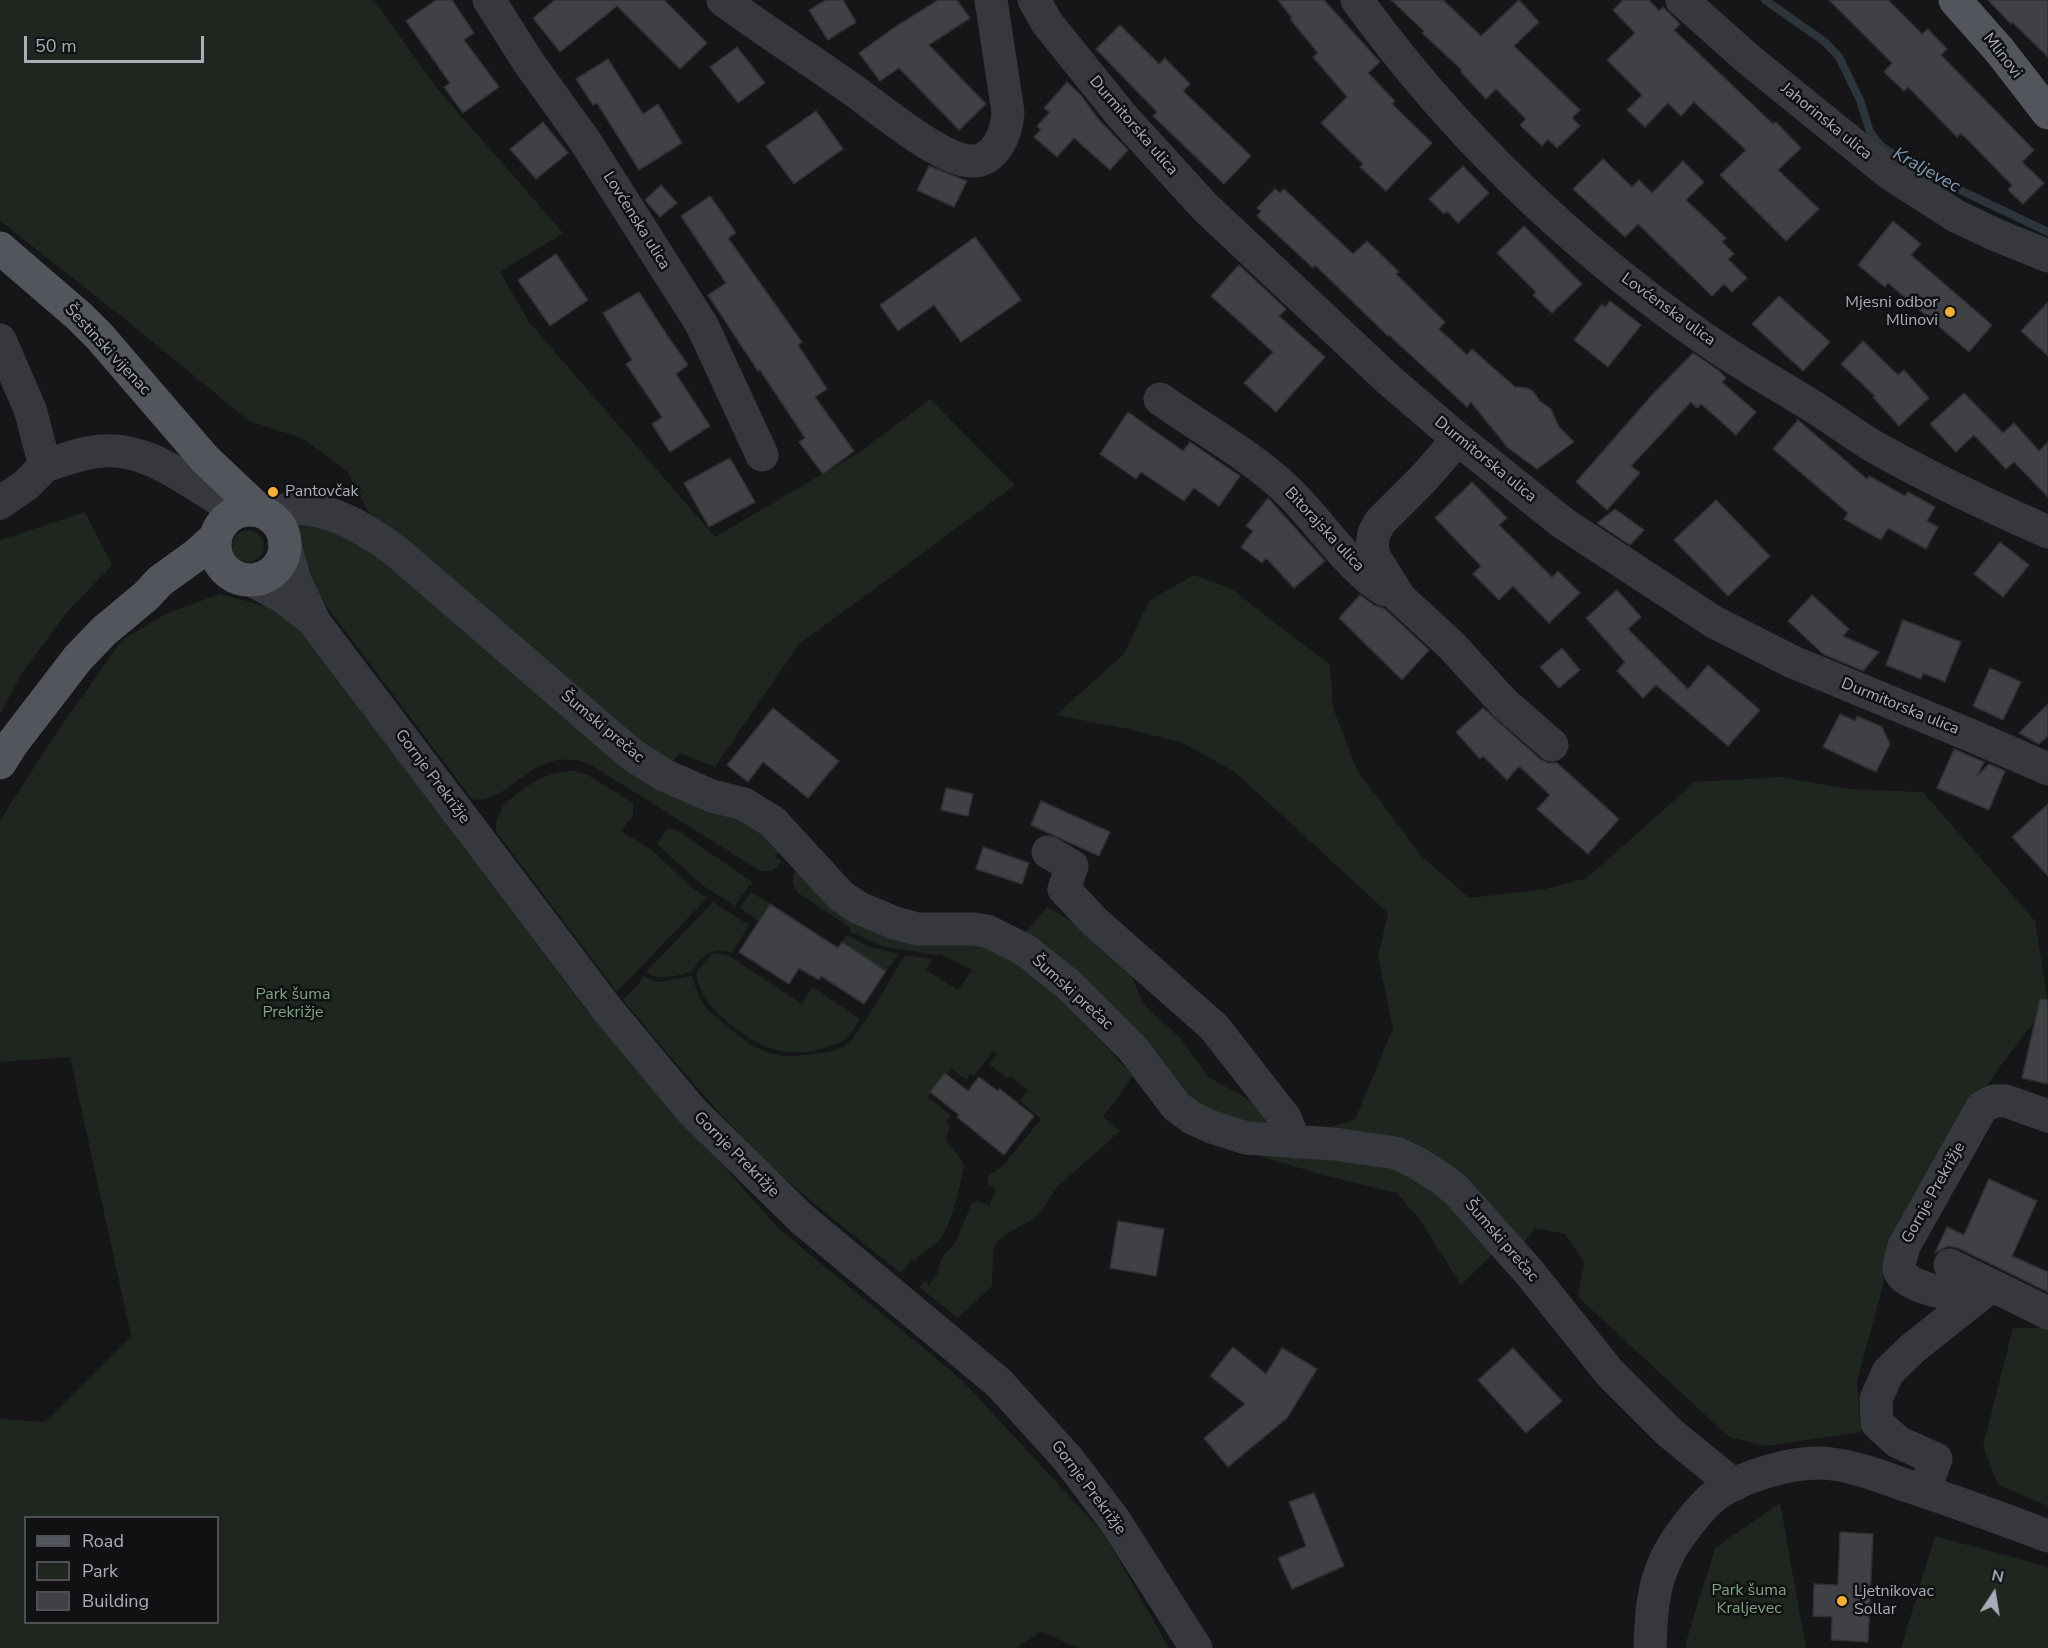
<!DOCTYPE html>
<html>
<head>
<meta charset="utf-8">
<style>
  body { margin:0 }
  #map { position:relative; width:2048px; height:1648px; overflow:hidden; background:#161618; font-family:"Nunito Sans",sans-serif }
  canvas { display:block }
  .legend { position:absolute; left:24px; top:1516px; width:195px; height:108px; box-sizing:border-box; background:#111113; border:2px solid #4d4f55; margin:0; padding:8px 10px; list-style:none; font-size:18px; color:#a8adb8 }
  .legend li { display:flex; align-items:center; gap:12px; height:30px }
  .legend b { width:30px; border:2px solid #4d4f55 }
  .north { position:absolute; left:1964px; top:1564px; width:60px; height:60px; -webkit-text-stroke:4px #111113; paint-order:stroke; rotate:12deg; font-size:16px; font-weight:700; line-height:24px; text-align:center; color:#a8adb8 }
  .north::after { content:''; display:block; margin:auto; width:21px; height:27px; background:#a8adb8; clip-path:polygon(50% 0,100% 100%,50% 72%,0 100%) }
  .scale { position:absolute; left:24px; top:36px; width:180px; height:27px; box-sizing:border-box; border:3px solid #a8adb8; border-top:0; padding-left:8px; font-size:18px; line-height:21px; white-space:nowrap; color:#a8adb8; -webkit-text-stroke:4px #111113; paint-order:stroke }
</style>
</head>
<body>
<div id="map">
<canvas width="2048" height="1648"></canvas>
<ul class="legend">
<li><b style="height:8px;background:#53555c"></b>Road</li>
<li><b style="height:16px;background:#1e261f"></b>Park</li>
<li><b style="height:16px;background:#404145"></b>Building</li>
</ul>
<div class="north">N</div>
<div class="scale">50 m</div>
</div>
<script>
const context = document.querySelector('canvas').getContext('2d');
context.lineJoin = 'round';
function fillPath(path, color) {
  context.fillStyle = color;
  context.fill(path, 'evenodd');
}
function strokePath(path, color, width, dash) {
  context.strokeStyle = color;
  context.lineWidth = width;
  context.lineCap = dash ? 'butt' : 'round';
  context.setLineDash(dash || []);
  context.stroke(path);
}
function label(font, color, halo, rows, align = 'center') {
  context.font = font + ' "Nunito Sans",sans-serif';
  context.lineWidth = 5;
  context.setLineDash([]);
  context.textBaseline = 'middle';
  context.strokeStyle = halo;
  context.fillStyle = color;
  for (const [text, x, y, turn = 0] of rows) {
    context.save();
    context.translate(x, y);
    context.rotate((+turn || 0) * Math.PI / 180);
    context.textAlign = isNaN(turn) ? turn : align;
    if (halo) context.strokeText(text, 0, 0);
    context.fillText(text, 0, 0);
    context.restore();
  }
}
fillPath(new Path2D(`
  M0,0H374L435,86L563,233L500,272L529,322L715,537L862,451L930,399L1015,485L798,645L715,767L679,753L668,769L377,529L347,471L302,438L249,421L120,315L0,221Z
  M85,512L112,565L67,612L20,676L0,715V540Z
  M297,518L334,530L386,558L566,708L744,812L781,847L775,857L782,861L772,871H760L588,763C530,744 509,807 472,799L327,607L316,588L292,524Z
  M232 546a16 16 0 1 1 32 0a16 16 0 1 1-32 0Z
  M1194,575L1230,588L1330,665L1333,708L1357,770L1423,858L1469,898L1546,889L1587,878L1695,782L1782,777L1848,789L1923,792L2035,921L2048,1003L2002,1064L1961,1124L1885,1277L1857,1382L1861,1432L1766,1446L1729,1437L1578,1297L1584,1262L1565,1234L1535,1228L1521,1247L1494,1253L1461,1285L1420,1220L1397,1193L1323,1175L1237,1149L1020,939L1047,907L1092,933L1128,968L1144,1005L1179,1037L1209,1077L1272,1113L1313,1131L1355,1120L1393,1028L1378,957L1388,913L1235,772L1183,743L1128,729L1056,715L1124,654L1149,601Z
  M220,594L279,610L307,638L587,1011L778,1228L962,1380L1104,1534L1169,1648H1079L1041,1632L1015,1648H0V1419L45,1422L131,1336L70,1057L0,1062V820L57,732L122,640L167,613ZM26,1518H218V1622H26Z
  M573,771L586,774L633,803V815L621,831L652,850L691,887L707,898L617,992L497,833C494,822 497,817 503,808L502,806C526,787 541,772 573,771Z
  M667,829H675L751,881L753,886L749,885L735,906L702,885L657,844Z
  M795,870L840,902L992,943L1052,989L1133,1076L1103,1117L1120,1131L1057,1187L1039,1214L1030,1221L1006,1234L997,1241L993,1251L992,1286L958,1318L919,1287L925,1281L929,1285L938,1273L941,1259L955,1243L972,1203L978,1201L989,1206L996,1189L988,1184V1176L1002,1167L1041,1119L1020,1101L1028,1090L1010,1076L1007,1078L989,1064L997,1053L993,1051L974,1076L971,1074L966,1080L952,1069L949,1074L946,1072L927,1097L951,1115L946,1122L951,1126C937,1146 960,1149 964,1166C959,1187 953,1222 940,1239C933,1249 921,1251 915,1261L912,1259L901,1273C866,1245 831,1218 797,1189C733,1133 678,1066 623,1000L638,985L643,976L658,982L692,976C695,984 697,994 702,1002C707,1011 717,1017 725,1024C752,1049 774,1061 812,1054C824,1053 837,1051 847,1044C862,1032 892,975 905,955L932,959L926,970L958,990L972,970L940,954L935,955L882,946L849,931L851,928L798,893C792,885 792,879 795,870Z
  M751,892L770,904L759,921L740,908Z
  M713,902L749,925L732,953C714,946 701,955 692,972C677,975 659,982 646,972Z
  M847,935L870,947L899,954L886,971L842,942Z
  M717,953L729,956L802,1004L812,987L860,1019C856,1025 852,1033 847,1038C840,1044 830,1046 821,1049C780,1061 745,1040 717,1012C706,1001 696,987 697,971L712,954Z
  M2013,1328H2048V1506L1998,1485L1983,1446Z
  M1780,1503L1806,1648H1686V1642L1715,1548Z
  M1935,1536L2048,1567V1648H1901Z`), '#1e261f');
strokePath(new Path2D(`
  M1765,0L1825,42L1839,57L1860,100L1870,132L1881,146L1916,169L2048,232`), '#2c353c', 8);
const building = new Path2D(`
  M436,0H452L474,33L464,40L499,87L463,113L444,87L450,83L406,21Z
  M555,0H664L707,43L680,69L617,6L560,52L533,18Z
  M826,0H843L856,22L828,40L809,10Z
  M938,0H957L970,18L929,45L986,104L959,130L899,68L880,81L859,53L892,29Z
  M1278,0H1324L1380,62L1368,73L1395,101L1392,104L1432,143L1386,191L1360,167L1363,164L1321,123L1347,97L1313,57L1318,53L1290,19L1292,18Z
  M1391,0H1443L1481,36L1519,0L1539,22L1514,46L1580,110L1572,118L1580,126L1557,148L1548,139L1542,146L1520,125L1526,119L1496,89L1486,99L1461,72L1462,70L1422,33L1424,31Z
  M1623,0H1649L1659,11L1663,7L1680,24L1674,30L1773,124L1776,122L1801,148L1778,170L1819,209L1786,241L1720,175L1746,150L1694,102L1681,116L1668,103L1645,127L1627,110L1642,95L1607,60L1635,33L1613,10Z
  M1829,0H1888L1922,34L1928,29L1947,49L1941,55L2034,150L2022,162L2044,183L2023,204L2008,190L2012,185L1961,133L1957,137L1908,87L1904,91L1884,72L1892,63Z
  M1988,0H2048V57L2012,22L2011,24Z
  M1120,25L1159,64L1165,58L1190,84L1183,91L1251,156L1224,184L1153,116L1157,112L1096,49Z
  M737,47L765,83L738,103L710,67Z
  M608,59L643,114L658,104L682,143L639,170L597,103L593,105L576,79Z
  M1067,82L1080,94L1099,120L1128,150L1110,170L1074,138L1057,157L1034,137L1041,130L1037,126L1050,112L1044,108Z
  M816,111L843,149L794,184L766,146Z
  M543,122L568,153L536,179L510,149Z
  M1603,159L1632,187L1639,180L1652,193L1683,161L1704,182L1686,200L1726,238L1722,242L1734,254L1728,259L1747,278L1732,292L1724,284L1712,296L1638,224L1625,237L1573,189Z
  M929,166L967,181L954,207L917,190Z
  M1463,166L1489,193L1458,223L1447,211L1444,214L1429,199Z
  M661,185L677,203L660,217L645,200Z
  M1275,189L1280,193L1284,189L1353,254L1367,241L1399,272L1396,274L1445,322L1439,329L1467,355L1472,349L1515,387L1527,388L1533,391L1540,401L1551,409L1559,427L1574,442L1537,469L1508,448L1471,402L1467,407L1389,335L1388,336L1315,265L1313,268L1257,216L1261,211L1257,208Z
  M710,196L736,233L728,238L802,342L798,345L827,389L815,397L854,451L823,474L799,442L805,438L760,370L758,371L708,295L726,283L681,216Z
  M1893,221L1921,244L1911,255L1992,325L1969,352L1888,283L1885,287L1858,265Z
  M1524,226L1582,284L1552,313L1533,295L1536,292L1497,253Z
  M975,237L1021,300L961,342L934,305L898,331L880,305Z
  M556,254L588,300L550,326L518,280Z
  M1239,265L1286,309L1279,316L1325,357L1276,412L1244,383L1273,352L1211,296Z
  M639,292L667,335L688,365L676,374L710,426L670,452L652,424L662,417L626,364L632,360L603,313Z
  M1779,296L1830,342L1803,371L1752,324Z
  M1610,301L1641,325L1608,367L1574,340L1602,304L1605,307Z
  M2048,302V356L2021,331Z
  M1863,341L1898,375L1904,370L1929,398L1899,426L1873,397L1875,396L1841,364Z
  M1693,353L1718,370L1726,378L1722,382L1756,412L1736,435L1701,404L1697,408L1691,402L1631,466L1640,473L1607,510L1576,482L1652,395Z
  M1964,393L2003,433L2014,423L2039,451L2048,442V497L2014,462L2006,469L1974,435L1956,452L1930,424Z
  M1128,412L1183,451L1190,442L1240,476L1219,506L1194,488L1184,501L1141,472L1136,479L1100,454Z
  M1798,420L1867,479L1869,476L1905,496L1908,492L1935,507L1927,521L1938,527L1926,549L1888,528L1881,540L1844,519L1848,513L1773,449Z
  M730,458L755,502L709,527L684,483Z
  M1472,482L1507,518L1499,525L1552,577L1558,571L1580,593L1549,623L1513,586L1499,600L1473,574L1481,566L1435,518Z
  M1268,498L1325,561L1294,588L1266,558L1262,563L1241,547L1253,531L1246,526Z
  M1716,500L1770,556L1728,596L1674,540Z
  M1615,509L1644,530L1630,545L1597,523Z
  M2000,542L2029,565L2003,597L1974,574Z
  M1617,590L1641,617L1628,629L1688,689L1708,665L1760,710L1728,746L1656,685L1643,698L1617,671L1625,662L1586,618Z
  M1360,595L1374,605L1385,609L1429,650L1402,680L1339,618Z
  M1812,595L1849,629L1843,636L1879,652L1863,671L1823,654L1788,621Z
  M1903,620L1961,642L1945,682L1923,673L1921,679L1886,665Z
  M1562,648L1580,670L1559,688L1540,667Z
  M1990,668L2021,682L2003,720L1973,706Z
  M2048,704V736L2039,744L2019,733Z
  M773,708L839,761L808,798L763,762L748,782L727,765Z
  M1483,708L1540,759L1548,763H1557L1619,819L1588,854L1537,809L1550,795L1519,766L1507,780L1483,756L1480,759L1456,732Z
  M1840,714L1855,721L1857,716L1882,727L1890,744L1876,772L1823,747Z
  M1954,749L1984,762L1977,776L1989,764L2005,771L1989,810L1937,788Z
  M946,788L973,794L968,816L941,810Z
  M1041,801L1110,832L1099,856L1031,825Z
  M2048,804V876L2012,837Z
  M983,847L1029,863L1022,884L976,869Z
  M770,904L838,948L842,942L886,971L864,1004L821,976L819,980L799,968L789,984L739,952Z
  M2040,999L2048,1000V1084L2022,1078Z
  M945,1073L968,1091L979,1077L998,1091L1000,1089L1034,1116L1004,1155L957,1117L959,1115L930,1092Z
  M1989,1179L2037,1201L2012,1256L2048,1272V1292L1958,1248L1948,1246L1935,1253L1947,1227L1964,1235Z
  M1118,1221L1164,1229L1156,1276L1110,1268Z
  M1233,1347L1266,1374L1282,1348L1317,1369L1287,1418L1228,1467L1204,1438L1245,1404L1210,1376Z
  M1513,1348L1562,1401L1526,1433L1478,1380Z
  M1314,1493L1344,1566L1292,1589L1278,1558L1306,1546L1289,1502Z
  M1840,1532L1873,1534L1868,1642L1831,1640L1832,1617L1813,1616L1814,1584L1838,1585Z`);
fillPath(building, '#404145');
strokePath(building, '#303034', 1.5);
strokePath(new Path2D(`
  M489,0L529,63L585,141L702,325L762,455
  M723,0C762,29 803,55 843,83C872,102 938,160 971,161C996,162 1007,132 1008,112L991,0
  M1034,0L1047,23L1122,116L1205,207L1389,380L1458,439L1563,523L1714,622L1793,662L1977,738L2048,769
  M1357,0C1452,131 1569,244 1702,337C1736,361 1773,382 1809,404C1831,417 1851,433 1873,446C1929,478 1989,506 2048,532
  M1682,0L1747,58L1889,173L1956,216L1996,235L2048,256
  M0,340L30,409L45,466C64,460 82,452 103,451C145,447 185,479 220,500
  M1160,399C1202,429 1249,454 1286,489C1318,519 1349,569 1385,590
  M1458,439L1423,479L1380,522L1374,533L1372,546L1375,558L1400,598L1452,646L1504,703L1552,745
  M0,503L26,485L45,466
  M270,516C309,493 365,528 397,552L631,754L664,775L712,796L744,804L773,822L841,896L859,908L895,923L917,929H973L987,931L1025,950L1068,984L1133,1049L1176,1106L1192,1118L1212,1127L1246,1138L1334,1144L1396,1153L1417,1163L1441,1178L1456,1190L1529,1272L1610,1373L1670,1433L1734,1485
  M284,542L295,580L315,623L607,1009L692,1111L802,1219L999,1383L1068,1459L1115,1521L1196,1648
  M251,580L283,597L310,618
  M1048,852L1072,866L1064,889L1095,922L1214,1027L1285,1118L1295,1142
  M1950,1265L2048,1313
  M1973,1298C1956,1295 1904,1289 1899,1269C1898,1263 1903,1253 1904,1246L1982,1107L1994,1101H2006L2048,1116
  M1924,1491L1936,1459L1898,1442L1877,1423L1876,1399L1888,1372L1913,1348L1986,1290
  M1650,1648C1651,1617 1652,1588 1666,1559C1674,1541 1697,1511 1712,1498C1739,1476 1799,1459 1832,1464C1856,1467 1880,1476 1902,1484C1951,1500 2000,1518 2048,1536`), '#37383d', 33);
strokePath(new Path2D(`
  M1955,0L2000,51L2048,113
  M0,248L79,316L100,337L205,459L260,511
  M215 545a35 35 0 1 1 70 0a35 35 0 1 1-70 0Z
  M0,763L12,744L78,658L104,631L146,596L160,581L196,555L216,537`), '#53555c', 33);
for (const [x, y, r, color] of [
  [1950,312,6,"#f2b134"],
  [273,492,6,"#f2b134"],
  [1842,1601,6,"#f2b134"]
]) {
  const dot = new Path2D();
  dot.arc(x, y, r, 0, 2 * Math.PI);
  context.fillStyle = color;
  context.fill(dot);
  strokePath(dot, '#111113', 2);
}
label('16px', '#a8adb8', '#111113', [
  ["Mlinovi",2002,56,52],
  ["Jahorinska ulica",1826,122,39],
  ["Durmitorska ulica",1133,126,49],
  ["Lovćenska ulica",636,221,58],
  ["Lovćenska ulica",1668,310,36],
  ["Šestinski vijenac",107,350,47],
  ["Durmitorska ulica",1485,460,39],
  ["Bitorajska ulica",1324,530,47],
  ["Durmitorska ulica",1900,707,22],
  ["Šumski prečac",602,727,40],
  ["Gornje Prekrižje",432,777,53],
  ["Šumski prečac",1072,993,42],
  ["Gornje Prekrižje",736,1155,45],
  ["Gornje Prekrižje",1934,1193,-61],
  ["Šumski prečac",1501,1241,49],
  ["Gornje Prekrižje",1088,1488,53]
]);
label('16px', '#a8adb8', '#111113', [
  ["Mjesni odbor",1938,303,"right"],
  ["Mlinovi",1938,321,"right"],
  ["Pantovčak",285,492],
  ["Ljetnikovac",1854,1592],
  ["Sollar",1854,1610]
], 'left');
label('16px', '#7fa381', '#111113', [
  ["Park šuma",293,995],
  ["Prekrižje",293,1013],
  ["Park šuma",1749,1591],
  ["Kraljevec",1749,1609]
]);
label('italic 18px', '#7f9bb3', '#111113', [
  ["Kraljevec",1926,171,29]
]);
</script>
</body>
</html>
